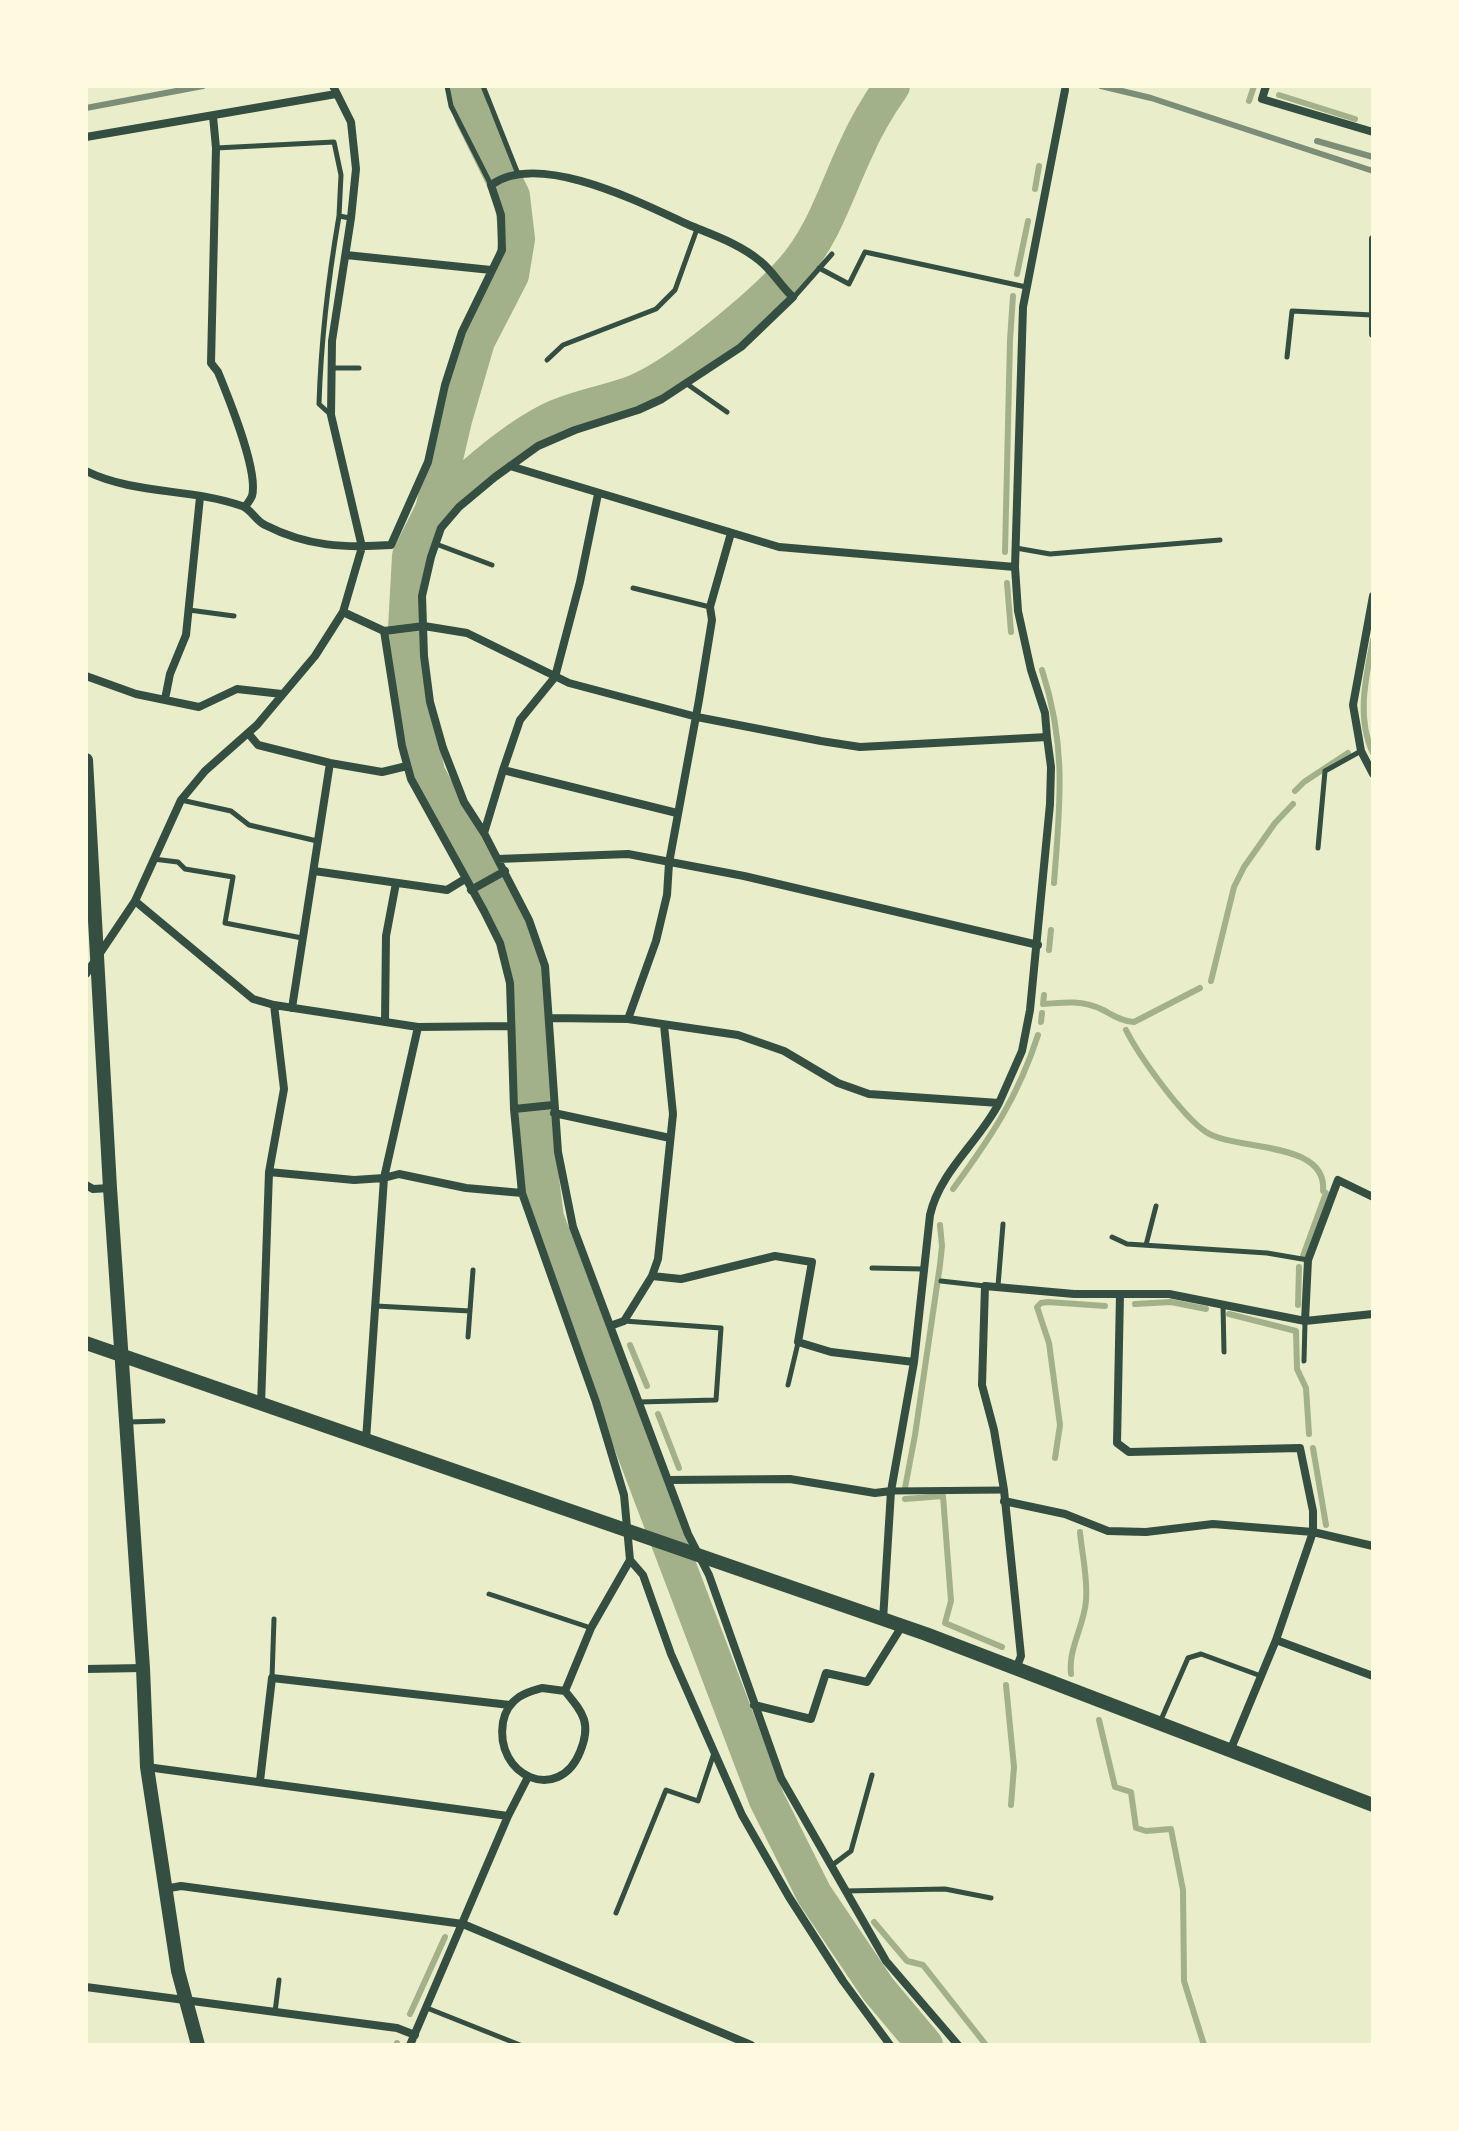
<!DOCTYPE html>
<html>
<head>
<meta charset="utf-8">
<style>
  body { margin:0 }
  #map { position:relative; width:1459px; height:2131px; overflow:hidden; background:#e9edc9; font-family:"Playfair Display",serif }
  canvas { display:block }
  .frame { position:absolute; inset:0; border:88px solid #fefae0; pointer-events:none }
</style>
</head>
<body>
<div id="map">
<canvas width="1459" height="2131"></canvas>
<div class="frame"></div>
</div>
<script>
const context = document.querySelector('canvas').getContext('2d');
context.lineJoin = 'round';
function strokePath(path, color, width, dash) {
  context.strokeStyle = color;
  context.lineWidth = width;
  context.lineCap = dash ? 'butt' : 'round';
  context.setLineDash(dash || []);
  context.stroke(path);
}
strokePath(new Path2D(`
  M1279,95L1355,119
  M1249,101L1254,86
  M1035,189L1039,166
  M1017,274L1028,221
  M1005,552L1010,340L1013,296
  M1007,583L1011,632
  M1373,640C1366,677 1356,718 1373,753
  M1042,670C1067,747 1060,804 1054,883
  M1295,791L1304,782L1348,753
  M1049,950L1051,930
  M1211,981L1234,887L1244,867L1275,823L1293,804
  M1044,995L1043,1004C1064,1002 1084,1000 1103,1010C1113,1015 1121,1021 1134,1022L1200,988
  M1041,1022L1042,1013
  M1126,1030C1139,1056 1182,1116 1206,1132C1234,1151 1328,1140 1323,1191L1326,1193L1303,1256
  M953,1189C991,1137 1018,1097 1038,1035
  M1135,1304L1171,1302L1206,1309
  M1298,1305L1299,1267
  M1229,1314L1296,1331L1297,1369L1306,1388L1309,1434
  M630,1345L647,1386
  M658,1414L679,1468
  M1313,1448L1326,1525
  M1055,1458L1060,1425L1049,1343L1037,1307L1041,1303L1048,1302L1105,1306
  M905,1488L915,1435L940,1265L942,1246L940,1225
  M905,1499L943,1496L951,1601L945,1623L1002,1647
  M1071,1674C1068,1649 1084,1626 1086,1601C1088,1579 1082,1554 1080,1532
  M1006,1685L1014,1767L1011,1805
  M1099,1720L1115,1787L1131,1792L1136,1828L1146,1831L1171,1829L1183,1890L1184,1981L1204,2045
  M874,1922L907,1961L923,1965L986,2045
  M410,2014L445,1937
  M397,2045V2043`), '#a3b18a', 6);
strokePath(new Path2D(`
  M464,86L472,115L512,196L517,239L511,275L477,341L454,420L433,510L410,556L405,647L427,773L512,933L528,973L536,1139L546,1218L767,1800L814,1894L878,1989L925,2045
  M433,510C471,478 508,441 553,419C579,407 608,403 634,393C676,377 761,306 792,271C824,235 836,191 856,149C866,126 878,106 892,86`), '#a3b18a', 36);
strokePath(new Path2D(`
  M447,86L451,106L491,185
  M483,86L518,174
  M216,148L334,142L341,175L339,216L350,218
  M819,268L849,284L865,252L1026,287
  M794,297L832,254
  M1287,357L1292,311L1372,315
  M547,360L563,345L656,309L675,290L697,229
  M332,368H359
  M687,384L727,412
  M331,415L319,404C321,339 328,280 339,216
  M436,544L492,565
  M1016,548L1050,554L1220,540
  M633,588L710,607
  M189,610L234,616
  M181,800L231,811L249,825L317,841
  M1318,848L1325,771L1361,751
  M153,859L178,862L185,869L233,877L225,923L302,938
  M1112,1237L1127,1244L1267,1253L1308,1260
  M1146,1245L1156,1206
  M872,1268L923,1269
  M941,1281L985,1286
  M998,1286L1003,1224
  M1223,1305L1224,1352
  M376,1306L470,1311
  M624,1321L721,1328L716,1400L639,1402
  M468,1337L473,1270
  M1304,1361L1305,1322
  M788,1385L798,1343
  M129,1422L163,1421
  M489,1594L591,1628
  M272,1678L274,1619
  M1160,1722L1188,1658L1201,1654L1261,1676
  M831,1866L851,1851L872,1775
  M845,1891L945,1889L991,1898
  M616,1913L666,1790L698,1801L714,1753
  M427,2008L520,2045
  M275,2012L279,1980`), '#344e41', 5);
strokePath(new Path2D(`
  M891,1491L1004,1490`), '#344e41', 7);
strokePath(new Path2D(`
  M1266,86L1262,99L1373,132
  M213,116L216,148L211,363L218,372C228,397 259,471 252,496C251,499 247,504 245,507
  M86,137L336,94
  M1373,239V334
  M346,255L491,270
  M510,466L779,547L1015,567
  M86,471C135,495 191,488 242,506C251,509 256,521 265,525C308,547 345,548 391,545L428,462L445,385L462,332L502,250L501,215L491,185C539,150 641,203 689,225C713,235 740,244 760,261C773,271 781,287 793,297L741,347L662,399L638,410L575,430L538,446L495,477L459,507L441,528L431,557L422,596L424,656L430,702L443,748L464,802L484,833L529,920L545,966L558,1152L573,1227L688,1534L709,1575L781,1778L886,1961L958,2045
  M1373,596L1353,705L1361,751L1373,774
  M343,612L384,631L424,626L467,633L569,683L697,717L821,741L860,747L1047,737L1045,713L1031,670L1018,611L1015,567L1023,307L1065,90
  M384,631L402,746L411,779L484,911L500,943L510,983L514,1109L522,1193L596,1402L624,1495L630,1560L643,1575L671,1654L742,1815L789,1897L843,1981L890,2045
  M86,676L136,694L199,707L237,689L282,694
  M165,699L170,674L186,635L200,497
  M248,733L258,745L330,763L382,772L407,766
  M503,770L520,720L555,677L580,582L598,494
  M484,833L503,770L677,813
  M498,859L628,854L744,876L1038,945
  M314,871L447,890L465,879
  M471,890L505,871
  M135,901L253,999L274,1005L418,1027L510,1026
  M86,974L135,901L181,800L205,771L257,725L315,656L343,612L362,547L331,415L332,341L351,218L356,169L351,122L333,86
  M292,1008L330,763
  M549,1018L628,1019L738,1035L784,1051L838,1083L869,1094L999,1103L1022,1051L1030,1010L1050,804L1051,767L1047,737
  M628,1019L656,941L667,895L669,863L699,700L712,620L710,607L731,533
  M385,1022L386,936L396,883
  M514,1109L553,1105
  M554,1113L670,1138
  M269,1172L354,1180L384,1178L399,1174L466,1188L522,1193
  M86,1185L93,1189L110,1188
  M1373,1197L1338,1180L1308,1260L1305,1321L1169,1294H1120L1117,1443L1129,1452L1300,1448L1313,1511V1532L1276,1640L1373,1676
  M652,1276L681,1279L775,1256L812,1262L798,1342L831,1352L914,1362
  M1305,1321L1373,1314
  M610,1326L624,1321L652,1276L658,1259L673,1114L664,1025
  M261,1405L269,1172L284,1089L274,1005
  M366,1440L384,1178L418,1027
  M669,1480L790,1479L875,1493L891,1491
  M1004,1501L1065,1514L1108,1531L1146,1532L1213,1524L1313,1532L1373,1546
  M883,1620L891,1491L914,1362L930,1215C940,1171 979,1142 999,1103
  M86,1669L143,1668
  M1016,1669L1021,1656L1004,1490L994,1430L982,1385L985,1286L1074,1294H1120
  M542,1688L565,1691C583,1713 592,1723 580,1752C559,1804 494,1777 503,1722C505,1712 510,1703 519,1697C526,1692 535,1690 542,1688Z
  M565,1691L591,1628L630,1560
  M754,1705L811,1719L826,1673L867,1682L902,1626
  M1230,1751L1276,1640
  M147,1767L508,1816
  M260,1781L272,1678L510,1705
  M164,1889L181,1886L463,1924L751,2045
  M86,1987L397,2028L415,2035
  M410,2045L508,1816L528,1777`), '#344e41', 8);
strokePath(new Path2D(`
  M86,760L110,1188L143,1668L147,1767L178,1971L198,2045
  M86,1343L926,1634L1373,1805`), '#344e41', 14);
strokePath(new Path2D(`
  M1101,86L1151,98L1373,171
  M86,108L203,86
  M1317,141L1373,157`), '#7c8e77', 6);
</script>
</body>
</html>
